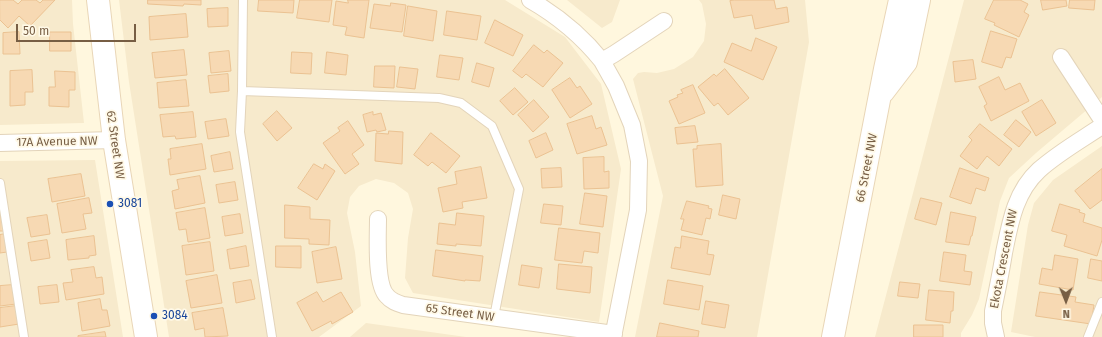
<!DOCTYPE html>
<html>
<head>
<meta charset="utf-8">
<style>
  body { margin:0 }
  #map { position:relative; width:1102px; height:337px; overflow:hidden; background:#fff7de; font-family:"Fira Sans",sans-serif }
  canvas { display:block }
  .north { position:absolute; left:1046px; top:281px; width:40px; height:40px; -webkit-text-stroke:3px #fff9e7; paint-order:stroke; rotate:179deg; font-size:11px; font-weight:700; line-height:16px; text-align:center; color:#775e44 }
  .north::after { content:''; display:block; margin:auto; width:14px; height:18px; background:#775e44; clip-path:polygon(50% 0,100% 100%,50% 72%,0 100%) }
  .scale { position:absolute; left:16px; top:24px; width:120px; height:18px; box-sizing:border-box; border:2px solid #775e44; border-top:0; padding-left:5px; font-size:12px; line-height:14px; white-space:nowrap; color:#775e44; -webkit-text-stroke:3px #fff9e7; paint-order:stroke }
</style>
</head>
<body>
<div id="map">
<canvas width="1102" height="337"></canvas>
<div class="north">N</div>
<div class="scale">50 m</div>
</div>
<script>
const context = document.querySelector('canvas').getContext('2d');
context.lineJoin = 'round';
function fillPath(path, color) {
  context.fillStyle = color;
  context.fill(path, 'evenodd');
}
function strokePath(path, color, width, dash) {
  context.strokeStyle = color;
  context.lineWidth = width;
  context.lineCap = dash ? 'butt' : 'round';
  context.setLineDash(dash || []);
  context.stroke(path);
}
function label(font, color, halo, rows, align = 'center') {
  context.font = font + ' "Fira Sans",sans-serif';
  context.lineWidth = 3.5;
  context.setLineDash([]);
  context.textBaseline = 'middle';
  context.strokeStyle = halo;
  context.fillStyle = color;
  for (const [text, x, y, turn = 0] of rows) {
    context.save();
    context.translate(x, y);
    context.rotate((+turn || 0) * Math.PI / 180);
    context.textAlign = isNaN(turn) ? turn : align;
    if (halo) context.strokeText(text, 0, 0);
    context.fillText(text, 0, 0);
    context.restore();
  }
}
fillPath(new Path2D(`
  M0,0H72L73,24L84,123L0,125Z
  M119,0H505L565,37L601,84L621,169L599,322L413,293L405,278L408,238L413,209L408,193L394,183L376,179L359,186L350,197L347,213L355,252L361,306L319,337H169L129,82Z
  M567,0H620L612,22L602,28Z
  M699,0H805L809,42L757,337H635L663,196L633,79L638,73L644,72L657,73L674,69L693,57L704,41L706,24L702,4Z
  M964,0H1102V97L1036,153L1009,178L1000,201L979,299L972,315L961,333V337H875Z
  M1102,146V337H1035L1011,332L1028,225L1034,203L1053,180Z
  M95,160L123,337H0V161Z
  M366,323L466,337H350Z`), '#f7eacc');
const building = new Path2D(`
  M0,0H13L18,4L22,0H36L40,3L43,0H55L30,26L19,16L8,28L0,20Z
  M148,0H201V5L184,4L183,6L148,4Z
  M259,0H294L293,13L258,11Z
  M300,0H332L329,22L297,18Z
  M348,0H369L364,38L345,35L347,27L333,25L336,1L348,3Z
  M735,0H774L776,9L787,7L789,22L755,29L752,15L734,18L730,1Z
  M994,0H1020L1028,4L1024,12L1029,15L1019,37L994,25L995,23L985,19Z
  M1041,0H1066L1067,6L1043,10Z
  M1070,0H1095L1094,10L1069,8Z
  M391,3L406,5L402,32L370,28L374,4L390,6Z
  M408,6L437,11L433,41L404,36Z
  M228,8V26L208,27L207,9Z
  M447,11L481,16L477,40L444,35Z
  M186,14L188,37L150,40L149,17Z
  M495,20L523,35L513,56L485,43Z
  M991,31L1017,39L1011,58L1006,57L1002,68L982,62Z
  M19,32L20,54H3V33Z
  M50,32H71V51H50Z
  M756,38L777,47L763,80L724,62L732,43L751,51Z
  M534,45L544,53L547,50L563,63L543,87L526,74L522,78L513,71Z
  M184,50L187,75L155,78L152,53Z
  M229,51L231,71L211,73L209,53Z
  M292,52L312,53L311,74L291,73Z
  M327,52L348,55L346,75L325,73Z
  M440,55L463,58L459,80L437,77Z
  M973,60L976,79L955,82L953,62Z
  M477,63L494,68L489,87L472,82Z
  M375,66H395L394,88L374,87Z
  M400,67L418,69L415,89L397,87Z
  M725,69L749,98L728,115L718,103L714,106L698,87L714,74L716,76Z
  M32,70L33,92H25V105L10,106V71Z
  M55,71L75,72V90H69V107L49,106V87H55Z
  M228,74L229,91L210,93L208,76Z
  M999,77L1005,90L1020,83L1029,101L991,121L984,106L987,104L979,87Z
  M570,78L577,88L580,86L592,104L570,118L552,90Z
  M186,80L189,106L159,108L157,83Z
  M693,85L705,113L679,124L669,101L678,97L677,95L683,93L681,90Z
  M515,88L528,102L513,115L500,101Z
  M534,100L549,117L533,132L518,115Z
  M1042,100L1056,123L1036,136L1022,112Z
  M277,111L292,128L277,141L263,124Z
  M193,112L196,137L176,139L175,136L163,137L160,115Z
  M373,112V115L381,113L386,130L377,132L376,130L367,132L363,115Z
  M592,116L596,129L601,127L607,145L577,154L567,124Z
  M226,119L229,136L208,139L205,122Z
  M1016,120L1031,132L1019,147L1004,135Z
  M348,121L364,145L352,154L359,164L345,174L323,143L340,131L338,128Z
  M980,124L1012,149L999,166L987,156L977,169L960,156L972,140L969,137Z
  M695,126L698,142L677,144L675,128Z
  M389,131L403,132L402,164L375,161L376,133L388,134Z
  M431,133L460,156L446,173L432,162L428,166L414,155Z
  M546,133L553,150L536,158L529,141Z
  M202,144L206,169L170,175L168,159H171L170,149Z
  M721,144L723,185L696,187L693,149H697V146Z
  M230,152L233,169L214,172L211,156Z
  M604,157V172L609,171V188L584,189L583,158Z
  M314,164L323,169L325,164L335,171L317,200L298,188Z
  M481,167L487,198L462,202L463,208L443,212L438,188L457,184L455,172Z
  M561,168L562,187L542,188L541,169Z
  M960,168L989,178L985,191L976,188L971,204L950,197Z
  M1102,169V200L1090,209L1075,191Z
  M81,174L85,196L52,202L48,179Z
  M200,176L205,203L175,209L172,191L179,189L177,180Z
  M235,182L238,200L219,203L216,185Z
  M585,193L607,196L603,227L580,224Z
  M723,195L740,199L736,219L719,215Z
  M89,198L92,213L83,214L86,229L62,233L57,204Z
  M921,198L942,203L936,225L915,219Z
  M687,201L709,206L708,208L712,209L710,219L706,218L702,235L681,230L684,219H681Z
  M544,204L563,206L561,225L541,223Z
  M1060,204L1080,210L1079,212L1085,214L1083,222L1102,228V240L1097,256L1064,246L1067,235L1052,231Z
  M285,205L310,207V219L330,220L329,245L309,244V239L285,238Z
  M205,208L210,238L188,242L186,229L179,230L176,213Z
  M0,211L4,231H0Z
  M951,212L976,217L972,236H971L969,245L946,242Z
  M457,213L484,216L481,246L456,244V246L437,244L439,223L455,225Z
  M240,214L243,233L225,236L222,217Z
  M47,215L50,234L31,237L27,218Z
  M559,228L600,233L598,253L584,251L582,263L555,260Z
  M5,234L7,252L0,253V235Z
  M94,236L96,255L89,256V258L68,260L66,240Z
  M682,236L709,241L707,254L714,255L710,275L671,268L675,247L680,248Z
  M47,240L50,258L31,261L28,243Z
  M210,242L214,271L186,275L182,246Z
  M246,246L249,266L230,269L227,250Z
  M276,246H301V268L276,267Z
  M336,247L342,279L317,283L312,252Z
  M436,250L483,256L480,281L465,280V281L433,276Z
  M944,252L966,255L964,271L972,272L970,285L940,281Z
  M1055,255L1078,259L1073,290L1039,284L1042,268L1052,270Z
  M1091,259L1102,261V281L1088,278Z
  M559,264L592,267L590,293L557,289Z
  M522,265L542,268L539,288L519,285Z
  M94,267L96,278L102,277L104,294L66,300L63,283L73,282L71,270Z
  M217,275L222,303L191,308L186,281Z
  M251,280L255,299L236,303L233,283Z
  M668,280L703,286L699,310L664,304Z
  M900,282L920,284L918,298L898,296Z
  M13,285L16,304L0,306V286Z
  M57,285L59,302L40,304L38,287Z
  M929,290L954,292L953,311H951L950,323L926,320Z
  M317,292L323,302L341,292L353,312L332,324L331,321L312,331L297,303Z
  M1040,292L1076,297L1075,302L1094,305L1091,324L1036,316Z
  M100,299L102,310H107L110,326L82,331L78,303Z
  M706,301L729,305L725,328L702,324Z
  M16,306L19,324L0,327V308Z
  M223,308L228,336L205,337L204,328L195,330L192,313Z
  M660,323L699,331L698,337H657Z
  M914,325H943V337H914Z
  M105,332L106,337H78V336Z`);
fillPath(building, '#f7d9b3');
strokePath(building, '#ebc292', 1);
const lane = new Path2D(`
  M243,0L242,91L240,132L272,337
  M242,91L439,98L461,103L492,126L519,189L494,317
  M0,183L24,337
  M1088,337L1102,302`);
const street = new Path2D(`
  M530,0C558,16 582,36 602,61L614,54L664,21
  M1061,57L1102,120
  M602,61L616,86L632,125L639,161L638,210L613,337
  M0,143L114,140
  M378,219C378,236 375,284 387,296C391,301 397,303 403,305L614,334
  M996,337L993,323V311C997,291 1001,272 1004,253C1010,223 1015,192 1039,170C1058,153 1081,140 1102,126`);
const secondary = new Path2D(`
  M98,0L114,140L146,337
  M883,92L906,62L919,0
  M833,337L885,69L900,0`);
strokePath(lane, '#e3d4ba', 10);
strokePath(street, '#e3d4ba', 18);
strokePath(secondary, '#e9d6b7', 24);
strokePath(lane, '#fff', 8);
strokePath(street, '#fff', 16);
strokePath(secondary, '#fff', 22);
for (const [x, y, r, color] of [
  [110,204,4,"#1a4fb4"],
  [154,316,4,"#1a4fb4"]
]) {
  const dot = new Path2D();
  dot.arc(x, y, r, 0, 2 * Math.PI);
  context.fillStyle = color;
  context.fill(dot);
  strokePath(dot, '#fff9e7', 1.5);
}
label('12px', '#775e44', '#fff9e7', [
  ["17A Avenue NW",57,142,-1],
  ["62 Street NW",115,145,82],
  ["66 Street NW",867,168,-79],
  ["Ekota Crescent NW",1004,259,-79],
  ["65 Street NW",460,313,8]
]);
label('12px', '#164399', '#fff9e7', [
  ["3081",118,204],
  ["3084",162,316]
], 'left');
</script>
</body>
</html>
